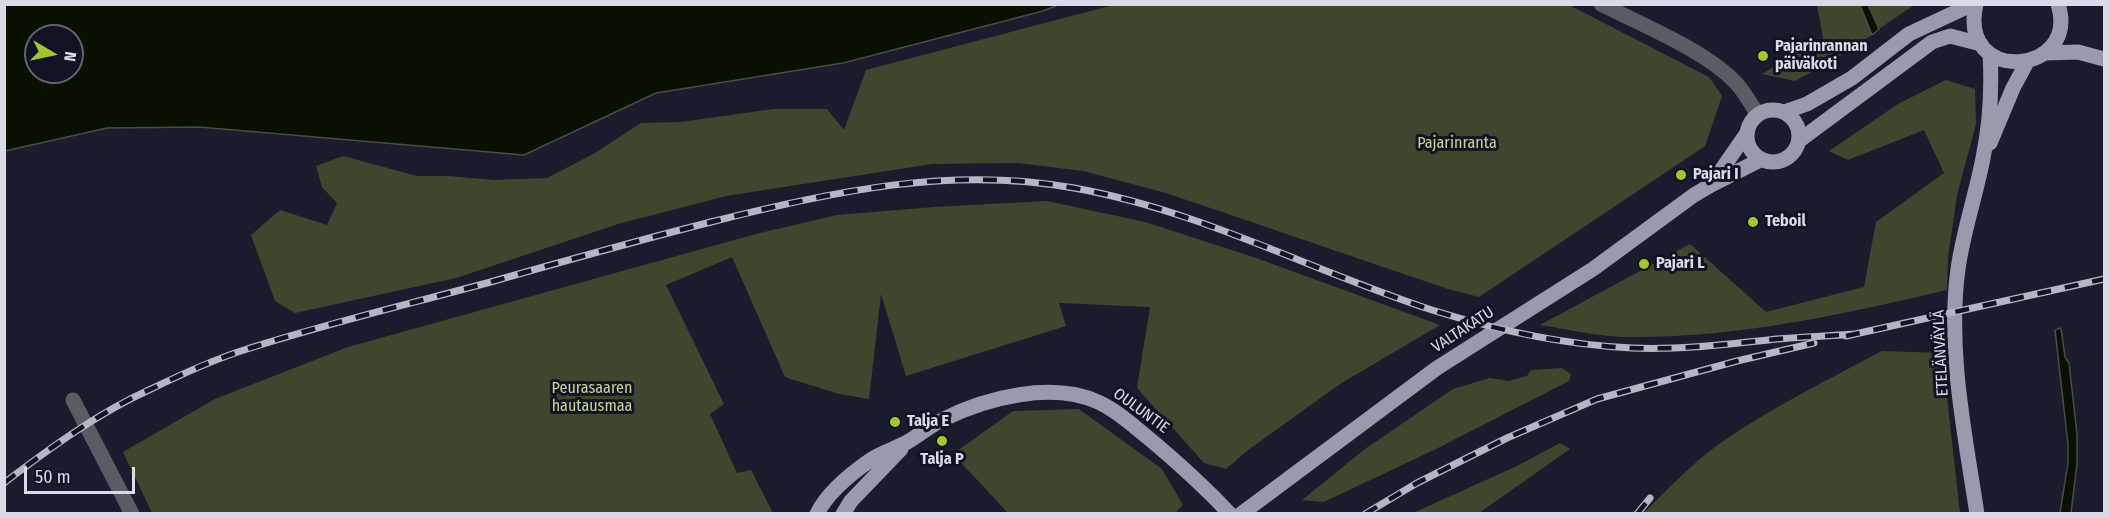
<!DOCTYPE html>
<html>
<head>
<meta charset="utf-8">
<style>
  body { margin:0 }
  #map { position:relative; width:2109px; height:518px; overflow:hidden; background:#191c2c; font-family:"Fira Sans Condensed",sans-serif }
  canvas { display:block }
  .frame { position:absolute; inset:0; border:6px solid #d9dbe6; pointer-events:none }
  .north { position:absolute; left:24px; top:24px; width:60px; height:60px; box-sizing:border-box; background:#111322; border:2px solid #616370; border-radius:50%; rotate:99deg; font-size:16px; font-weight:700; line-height:24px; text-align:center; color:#d9dbe6 }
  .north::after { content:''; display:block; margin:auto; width:21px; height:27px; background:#a1c929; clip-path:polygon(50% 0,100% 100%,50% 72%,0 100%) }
  .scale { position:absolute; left:24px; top:467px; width:111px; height:27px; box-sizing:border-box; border:3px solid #d9dbe6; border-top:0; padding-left:8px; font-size:18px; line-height:21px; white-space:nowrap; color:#d9dbe6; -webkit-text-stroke:4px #111322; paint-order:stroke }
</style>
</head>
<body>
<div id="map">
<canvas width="2109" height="518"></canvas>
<div class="frame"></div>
<div class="north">N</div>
<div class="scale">50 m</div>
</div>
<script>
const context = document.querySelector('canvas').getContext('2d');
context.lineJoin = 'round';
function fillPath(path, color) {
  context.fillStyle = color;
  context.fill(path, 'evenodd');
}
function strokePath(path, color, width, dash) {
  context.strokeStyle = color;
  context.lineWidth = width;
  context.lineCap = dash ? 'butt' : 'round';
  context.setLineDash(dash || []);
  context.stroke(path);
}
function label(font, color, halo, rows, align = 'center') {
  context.font = font + ' "Fira Sans Condensed",sans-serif';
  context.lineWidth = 6;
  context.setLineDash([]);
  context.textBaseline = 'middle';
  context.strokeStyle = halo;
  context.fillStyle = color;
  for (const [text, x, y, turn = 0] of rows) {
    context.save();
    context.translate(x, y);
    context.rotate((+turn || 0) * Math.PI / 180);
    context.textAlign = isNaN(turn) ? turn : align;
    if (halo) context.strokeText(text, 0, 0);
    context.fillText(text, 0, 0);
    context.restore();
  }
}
fillPath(new Path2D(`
  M1117,4L1569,5L1709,77L1722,96L1705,146L1479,297L1448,289L1166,193L1083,171L1018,163L932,164L726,196L618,224L456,278L295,313L275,301L251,235L280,210L327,225L337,203L322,187L316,166L343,156L417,176H448L494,180L547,178L595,153L641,123L681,122L773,109H827L844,130L866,70Z
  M1817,5H1860L1872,35L1830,62L1795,81L1762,74L1823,38Z
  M1868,5H1914L1879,29Z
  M1946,80L1975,89L1976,124L1957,195L1948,257L1947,290C1840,315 1732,339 1622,337C1595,336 1567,329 1540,325L1690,244L1766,312L1864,287L1876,222L1944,173L1924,130L1848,160L1829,151L1898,104Z
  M1047,201L1145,222L1256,258L1440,325L1340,384L1248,450L1226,469L1204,463L1137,388L1150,307L1059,303L1066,326L906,376L881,294L869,399L839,394L785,377L732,257L666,285L724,404L710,414L737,473L751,470L773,513H152L123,452L215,399L348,347L756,234L837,215L934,207Z
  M1882,351L1942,353L1960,513H1644C1669,488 1693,462 1722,442C1772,407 1828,380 1882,351Z
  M1562,368L1571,374L1569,381L1438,448L1324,502L1302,500L1365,449L1453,389L1490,378L1508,381L1527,376L1531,370Z
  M1079,409L1162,469L1183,505L1175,513H1008L953,454L1013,411Z
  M1560,443L1570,449L1479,513H1413L1517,466Z`), '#3e472e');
const water = new Path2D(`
  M4,5L5,4L1058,5L1043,11L843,63L656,93L524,155L199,127L107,128L5,151ZM36,36H72V72H36Z
  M1860,5H1868L1879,29L1872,35Z
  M2061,328L2065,357L2069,363L2077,434V463L2071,513H2060L2068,463V444L2055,330Z`);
fillPath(water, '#081000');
strokePath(water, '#474d45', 1.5);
strokePath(new Path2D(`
  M1601,4C1642,25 1707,51 1737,84C1745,93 1751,104 1758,115
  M73,400L132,514`), '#5a5c64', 15);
strokePath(new Path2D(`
  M1976,4C1957,86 2081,76 2058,4
  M2045,53L2078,52L2104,59
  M1747 136a26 26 0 1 1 52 0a26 26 0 1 1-52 0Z
  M1784,112L1807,104L1852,78L1909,34L1973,4
  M1800,140L1932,42L1950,36L1981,44
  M1990,143L2013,88L2027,62
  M1713,182L1747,133
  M817,514C827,493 853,472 872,459C883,452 897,448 909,441C921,434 931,425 944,419C986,398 1052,381 1098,402C1116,410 1131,424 1146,436C1176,461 1203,485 1230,514
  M843,514L851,501L901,449
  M1241,514L1437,368L1593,269L1694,195L1711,185L1760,160
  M1977,514C1965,434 1947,350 1958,269C1963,232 1976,195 1983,158C1990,124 1992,88 1990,54`), '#979bad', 15);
const rail = new Path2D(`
  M1846,336L2104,279
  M4,483C50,448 98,413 151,389C180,375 210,361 241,351C324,324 410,304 494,281C568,260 643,239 719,220C837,191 951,166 1074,188C1199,210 1312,271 1432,310C1496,330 1565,345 1632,348C1681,350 1729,344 1777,339C1803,337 1829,336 1855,334
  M1365,514L1417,483L1507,438L1597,399L1737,361L1814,343
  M1637,514L1650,498`);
strokePath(rail, '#b4b6c2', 7);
strokePath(rail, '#111322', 4.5, [14]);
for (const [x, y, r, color] of [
  [1763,56,6,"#a1c929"],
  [1681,175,6,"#a1c929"],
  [1753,222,6,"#a1c929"],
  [1644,264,6,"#a1c929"],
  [895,422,6,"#a1c929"],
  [942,441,6,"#a1c929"]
]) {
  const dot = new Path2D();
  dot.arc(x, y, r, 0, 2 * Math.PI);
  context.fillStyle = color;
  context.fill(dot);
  strokePath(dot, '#111322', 2);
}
label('bold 16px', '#d9dbe6', '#111322', [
  ["Pajarinrannan",1775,47],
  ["päiväkoti",1775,65],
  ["Pajari I",1693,175],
  ["Teboil",1765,222],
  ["Pajari L",1656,264],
  ["Talja E",907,422],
  ["Talja P",942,460,"center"]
], 'left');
label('16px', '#c2da93', '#111322', [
  ["Pajarinranta",1457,144],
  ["Peurasaaren",592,389],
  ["hautausmaa",592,407]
]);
label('16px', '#d9dbe6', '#111322', [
  ["VALTAKATU",1463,330,-33],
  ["ETELÄNVÄYLÄ",1941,353,-93],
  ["OULUNTIE",1141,411,36]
]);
</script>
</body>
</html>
